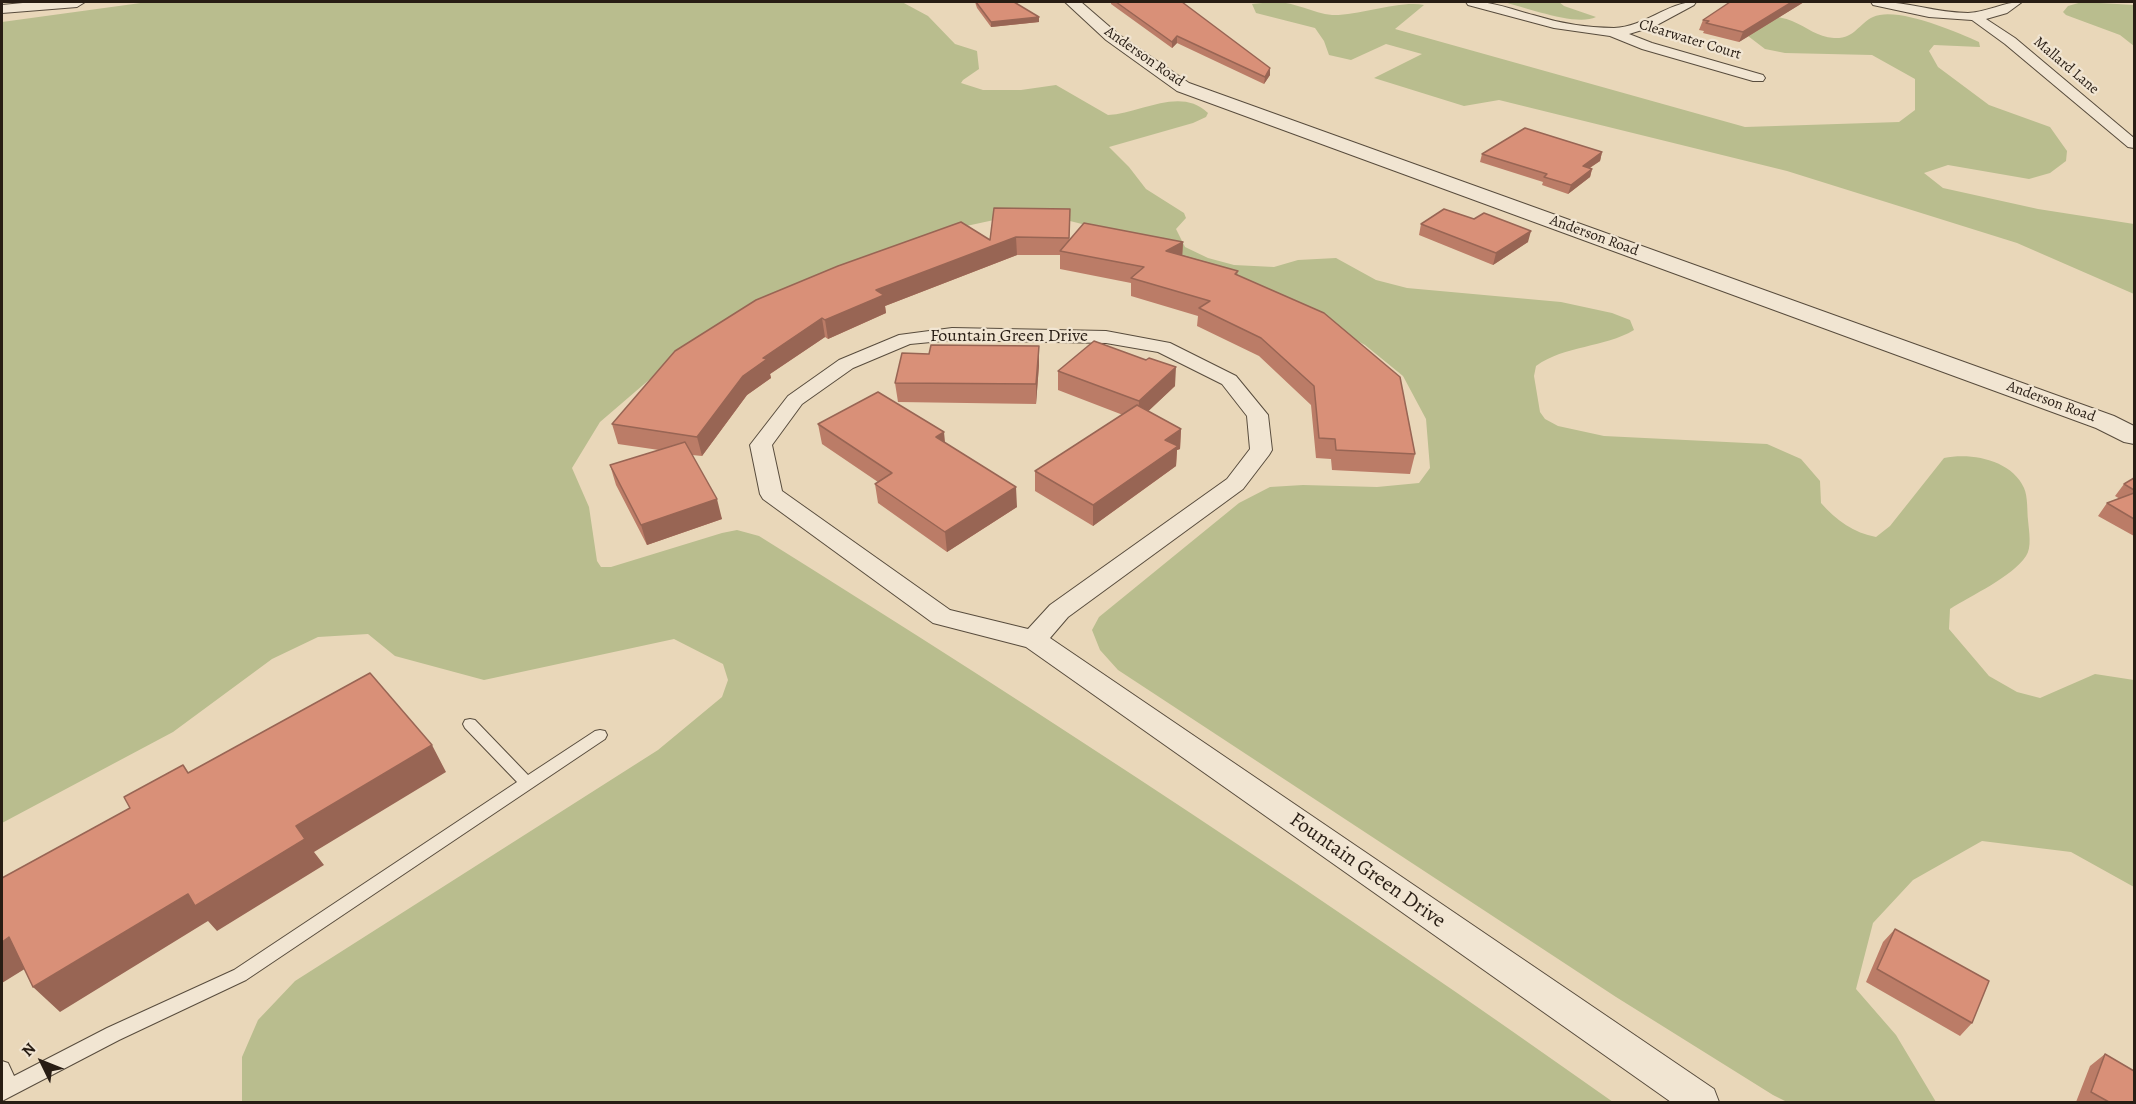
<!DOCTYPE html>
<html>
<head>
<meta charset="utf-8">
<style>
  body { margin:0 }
  #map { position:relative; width:2136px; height:1104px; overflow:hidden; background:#e9d7b9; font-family:Alegreya,serif }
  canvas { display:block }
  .frame { position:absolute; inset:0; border:3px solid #281d14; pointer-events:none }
  .north { position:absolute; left:12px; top:1032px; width:60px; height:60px; -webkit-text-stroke:4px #f1e5d2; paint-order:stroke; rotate:313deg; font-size:16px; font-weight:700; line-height:24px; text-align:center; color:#281d14 }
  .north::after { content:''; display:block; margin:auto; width:21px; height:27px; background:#281d14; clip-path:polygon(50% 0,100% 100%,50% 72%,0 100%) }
</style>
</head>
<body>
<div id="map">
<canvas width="2136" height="1104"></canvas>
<div class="frame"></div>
<div class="north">N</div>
</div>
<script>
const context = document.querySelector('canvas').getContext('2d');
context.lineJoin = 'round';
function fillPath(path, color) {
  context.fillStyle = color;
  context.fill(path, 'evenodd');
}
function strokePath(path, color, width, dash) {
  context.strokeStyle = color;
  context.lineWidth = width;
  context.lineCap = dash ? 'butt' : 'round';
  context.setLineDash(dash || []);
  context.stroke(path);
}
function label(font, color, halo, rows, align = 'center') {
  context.font = font + ' Alegreya,serif';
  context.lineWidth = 4.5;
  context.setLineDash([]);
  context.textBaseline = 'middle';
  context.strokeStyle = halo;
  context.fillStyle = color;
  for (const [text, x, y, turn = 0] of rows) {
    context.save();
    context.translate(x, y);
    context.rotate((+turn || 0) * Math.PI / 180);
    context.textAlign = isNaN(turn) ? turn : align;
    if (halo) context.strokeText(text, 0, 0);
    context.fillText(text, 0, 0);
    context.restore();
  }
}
fillPath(new Path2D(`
  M148,2H902L928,16L955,44L977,51L979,69L963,80L961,83L983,90H1021L1056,85L1108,115C1140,114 1180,86 1208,113L1206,117L1193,123L1109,147L1129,167L1146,189L1184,213L1186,218L1176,229L1185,247L1208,258L1234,265L1274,267L1298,260L1336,258L1376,280L1407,288L1561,302L1612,313L1630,320L1634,330C1604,348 1565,345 1536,366L1534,376L1540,412L1545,419L1558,426L1604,436L1767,444L1801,459L1820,481L1821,503C1836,520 1854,533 1876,537L1890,526L1944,458C1971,452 2012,460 2024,488C2028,497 2027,511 2028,520C2029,531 2032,548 2026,556C2012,577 1972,595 1950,609L1949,629L1989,676L2017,692L2040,698L2095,674L2134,680V887L2071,852L1982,841L1913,880L1873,923L1856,989L1896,1035L1936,1102H1787L1773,1095L1616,997L1118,670L1100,650L1092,630L1099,617L1239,503L1270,487L1303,485L1377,487L1419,483L1430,468L1426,419L1403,376L1365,345L1319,319L1138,238L1058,218L994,220L934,233L664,367L600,422L572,468L589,507L597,561L601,567H611L722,533L737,530L759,536C1049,717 1335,905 1613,1102H242V1057L258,1020L295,981L658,750L722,697L728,680L723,664L674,639L484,680L395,656L368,634L318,637L272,659L173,732L2,823V22Z
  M1273,2C1294,1 1312,13 1332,15C1358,16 1400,0 1424,5L1395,29L1745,127L1899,122L1915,110V79L1872,55L1785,53L1765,49L1748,36L1770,15C1777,17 1785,18 1792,21C1807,27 1817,37 1834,38C1855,39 1858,24 1873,17C1897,6 1956,32 1979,42L1980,47L1934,45L1929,51L1938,67L1989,105L2050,127L2067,151L2066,161L2050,173L2029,179L1948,165L1924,173L1943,188L2038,209L2134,224V294L2017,243L1787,171L1499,100L1464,106L1374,78L1422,54L1386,44L1351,60L1329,55L1324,41L1315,28L1256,13L1252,4Z
  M1503,2H1559L1564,6L1596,17C1576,27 1526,7 1503,2Z
  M2082,2L2134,5V46L2120,35L2066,15L2063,12L2068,6Z`), '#b9bd8e');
const service = new Path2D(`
  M470,719L475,720L528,775L595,731L600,730L605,731L607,735L605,739L246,980L119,1040L2,1101V1061L8,1063L14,1076L107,1028L234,970L517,782L465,728L463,724L465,720Z`);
const minor = new Path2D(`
  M1466,2C1488,0 1511,9 1533,15C1559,23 1587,28 1614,28C1645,27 1667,2 1696,2L1694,5L1655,26L1629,34L1652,43L1763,75L1765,78L1763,81H1753L1642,49L1610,36L1554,28L1468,5Z
  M1871,2C1903,0 1935,13 1968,13C1988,12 2003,2 2022,2L2007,13L1986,19L2015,38L2134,138V148L2128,147L2005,44L1972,20L1929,17L1873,5Z
  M952,328L1106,331L1170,343L1236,376L1268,415L1272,450L1269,455L1243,489L1068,617L1050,638L1714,1089L1719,1102H1671L1026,647L933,623L763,499L760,494L750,445L788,396L839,360L899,335ZM952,340L1106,343L1158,352L1222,384L1247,416L1250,449L1227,479L1050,605L1028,629L950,610L782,491L772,445L802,404L853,368L910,344Z`);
const tertiary = new Path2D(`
  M33,2H85L77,7L2,13V5Z
  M1065,2H1081L1118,34L1189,83L2114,416L2134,426V444L2124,442L2096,428L1177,91L1106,40Z`);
strokePath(service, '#584c3d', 2);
strokePath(minor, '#584c3d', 2);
strokePath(tertiary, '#584c3d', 2);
fillPath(service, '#f1e5d2');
fillPath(minor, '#f1e5d2');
fillPath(tertiary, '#f1e5d2');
fillPath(new Path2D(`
  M975,2H1014L1039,22L991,27L977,8Z
  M1111,2H1182L1270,68V75L1264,84L1177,43L1172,48L1111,4Z
  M1804,2L1739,42L1703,33L1704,31L1699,30L1703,20Z
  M1602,152L1600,161L1590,168L1592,169L1590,177L1568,194L1542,185L1543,182L1480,162L1482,154Z
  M1070,209L1069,240L1183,242L1182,255L1238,271L1237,275L1415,454L1410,474L1332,470L1331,459L1316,458L1311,405L1259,356L1197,326L1198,316L1131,296V283L1060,269V255H1017L885,306L886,313L828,339L825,337L770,374L771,378L747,395L702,456L692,455L722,519L647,545L616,485L610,465L659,450L618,444L612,424L838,266L990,240Z
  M1474,219L1528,242L1493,265L1419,235L1421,224Z
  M1039,346V365L1036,404L898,402L895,383L929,354Z
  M1058,371L1175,386L1148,411L1181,429L1180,449L1177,450L1176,466L1093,526L1035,491V471L1123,415L1058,390Z
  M818,424L945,443L1017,507L947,552L878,503L875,484L878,482L822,444Z
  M2134,478V536L2098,516L2107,503L2120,499L2115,496L2124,484Z
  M1895,929L1972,1023L1960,1036L1866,982L1883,942Z
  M2105,1054L2134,1102H2076L2090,1066Z`), '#bb7c67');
fillPath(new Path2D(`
  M1792,2H1804L1739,42L1743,32Z
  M1039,17V22L991,27V22Z
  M1177,36V43L1172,48V42Z
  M1270,68V75L1264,84L1265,77Z
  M1602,152L1600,161L1580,174L1583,166Z
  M1592,169L1590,177L1568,194L1571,185Z
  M1531,231L1528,242L1493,265L1496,253Z
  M1016,237L1017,255L885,306L886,313L828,339L825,320L876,290Z
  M1183,242L1182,260L1166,251Z
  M822,318L825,337L770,374L771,378L747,395L702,456L697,437L743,376L763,358Z
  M1039,346V365L1036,404V384Z
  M1176,367L1175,386L1138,421L1139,401Z
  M1181,429L1180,449L1177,450L1176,466L1093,526V505L1165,440Z
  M944,432L946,452L936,437Z
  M1016,487L1017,507L947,552L945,532Z
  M717,499L722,519L647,545L641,525Z
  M432,745L446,772L314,852L324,865L217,931L208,921L60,1012L33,987L296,826Z
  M9,937L36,962L2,983V942Z`), '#986554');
const building = new Path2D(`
  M976,2H1014L1039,17L991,22Z
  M1116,2H1182L1270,68L1265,77L1177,36L1172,42Z
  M1730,2H1792L1743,32L1706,23L1709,21L1703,20Z
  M1525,128L1602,152L1583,166L1592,169L1571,185L1544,177L1547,174L1482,154Z
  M994,208L1070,209L1069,238L1016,237L876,290L884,295L825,320L822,318L763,358L767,359L743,376L697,437L612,424L675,351L756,300L838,266L961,222L990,240Z
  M1444,209L1474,219L1484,213L1531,231L1496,253L1421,224Z
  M1084,223L1183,242L1166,251L1238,271L1235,274L1324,313L1400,377L1415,454L1336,450L1335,439L1319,438L1314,386L1261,338L1199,308L1210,301L1131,278L1144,267L1060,251Z
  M1094,341L1146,360L1149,358L1176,367L1139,401L1058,371Z
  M931,345L1039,346L1036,384L895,383L902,353L929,354Z
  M878,392L944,432L936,437L1016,487L945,532L875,484L892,473L818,424Z
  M1137,405L1181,429L1165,440L1178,446L1093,505L1035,471Z
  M685,442L717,499L641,525L610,465Z
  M2134,478V490L2124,484Z
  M2134,493V519L2107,503Z
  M370,673L432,745L296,826L305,839L195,906L188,894L33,987L9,937L2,942V878L130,808L124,797L183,765L188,773Z
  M1895,929L1989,981L1972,1023L1877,969Z
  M2105,1054L2134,1071V1102H2109L2091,1092Z`);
fillPath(building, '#d99078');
strokePath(building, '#986554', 1.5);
label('15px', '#281d14', '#f1e5d2', [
  ["Clearwater Court",1690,40,17],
  ["Anderson Road",1144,57,35],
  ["Mallard Lane",2066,66,40],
  ["Anderson Road",1594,236,20],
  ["Anderson Road",2051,402,20]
]);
label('18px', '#281d14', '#f1e5d2', [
  ["Fountain Green Drive",1009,337]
]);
label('21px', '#281d14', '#f1e5d2', [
  ["Fountain Green Drive",1367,871,35]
]);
</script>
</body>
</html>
